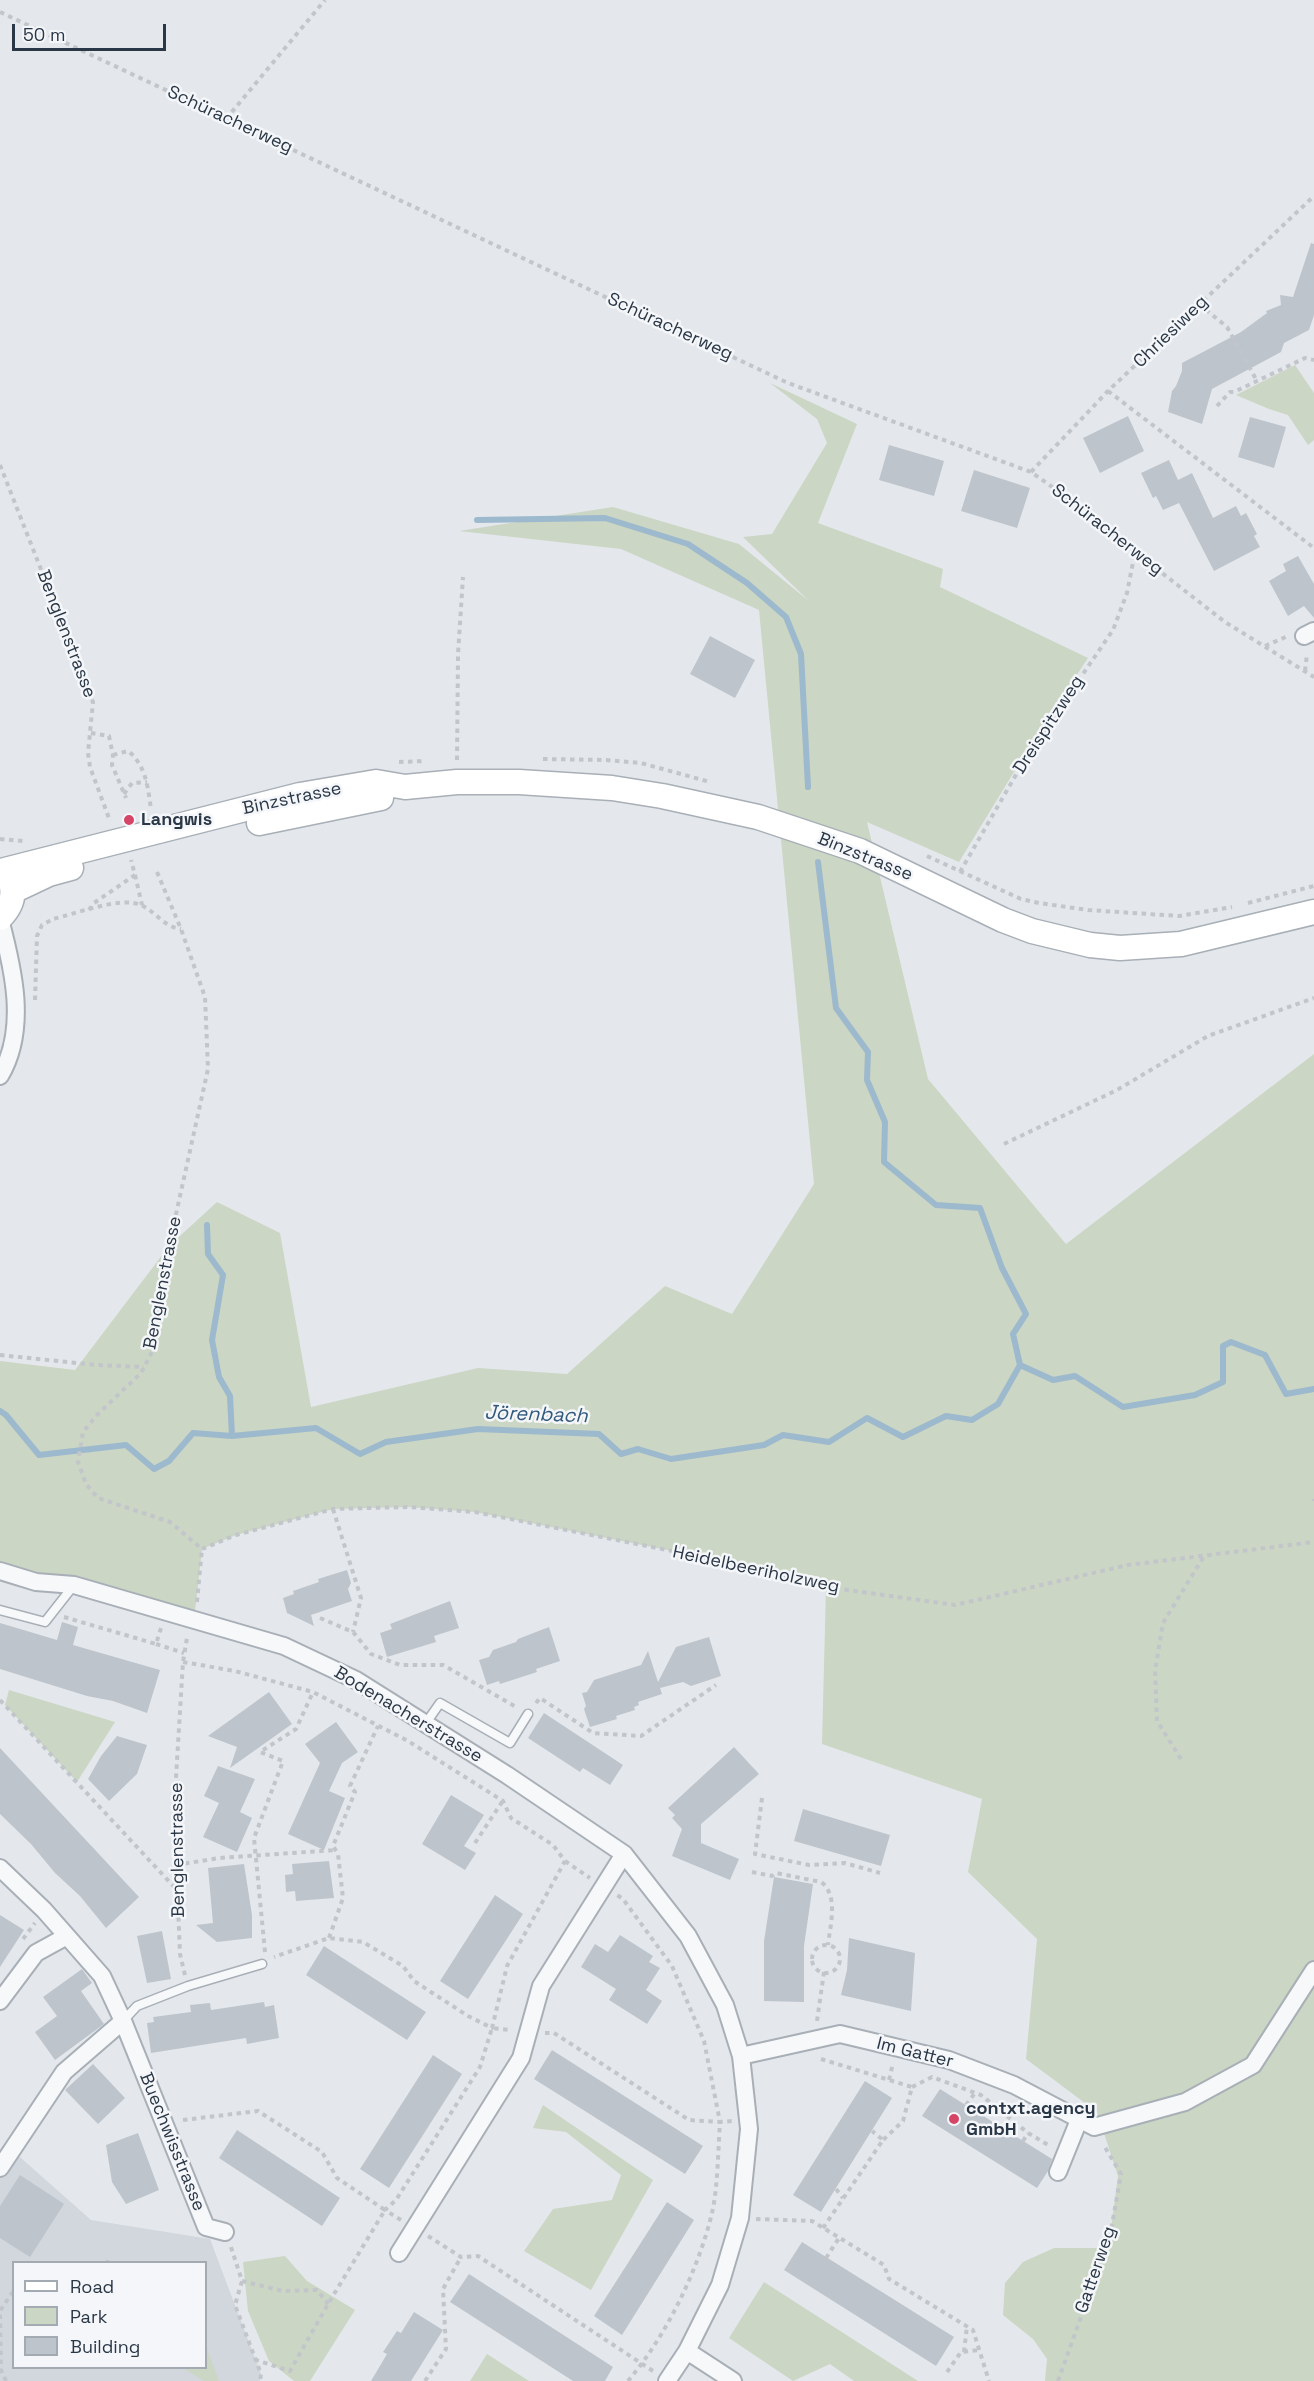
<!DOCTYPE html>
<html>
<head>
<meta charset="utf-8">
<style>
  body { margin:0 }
  #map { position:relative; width:1314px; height:2381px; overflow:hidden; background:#e4e8ec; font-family:"Space Grotesk",sans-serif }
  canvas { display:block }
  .legend { position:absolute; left:12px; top:2261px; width:195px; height:108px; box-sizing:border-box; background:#f4f6f9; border:2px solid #a3aab1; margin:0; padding:8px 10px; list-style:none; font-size:18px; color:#2a3746 }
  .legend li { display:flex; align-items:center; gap:12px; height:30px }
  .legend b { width:30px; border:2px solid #a3aab1 }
  .scale { position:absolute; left:12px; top:24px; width:154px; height:27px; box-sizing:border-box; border:3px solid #2a3746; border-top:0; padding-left:8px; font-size:18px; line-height:21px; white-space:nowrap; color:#2a3746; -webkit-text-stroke:4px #f4f6f9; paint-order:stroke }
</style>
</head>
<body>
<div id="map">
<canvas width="1314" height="2381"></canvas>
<ul class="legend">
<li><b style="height:8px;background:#fff"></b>Road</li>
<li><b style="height:16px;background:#cbd6c4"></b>Park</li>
<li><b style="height:16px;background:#bdc4cc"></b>Building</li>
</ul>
<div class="scale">50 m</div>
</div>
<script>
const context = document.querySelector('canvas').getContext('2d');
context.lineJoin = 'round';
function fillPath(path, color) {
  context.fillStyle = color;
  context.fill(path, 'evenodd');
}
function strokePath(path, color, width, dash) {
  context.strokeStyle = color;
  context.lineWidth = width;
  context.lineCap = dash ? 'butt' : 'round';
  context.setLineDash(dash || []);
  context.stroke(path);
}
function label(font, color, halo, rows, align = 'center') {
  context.font = font + ' "Space Grotesk",sans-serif';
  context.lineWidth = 5;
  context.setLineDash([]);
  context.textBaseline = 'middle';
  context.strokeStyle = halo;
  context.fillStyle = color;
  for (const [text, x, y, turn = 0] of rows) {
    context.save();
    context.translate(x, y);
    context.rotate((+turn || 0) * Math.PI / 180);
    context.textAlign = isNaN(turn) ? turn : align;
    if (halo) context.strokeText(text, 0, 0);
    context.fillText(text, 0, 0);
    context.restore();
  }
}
fillPath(new Path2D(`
  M12,2150L91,2220L210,2239L261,2374L260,2381H0V2168ZM14,2262H206V2368H14Z`), '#d2d7de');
fillPath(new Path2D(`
  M1295,365L1314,393V440L1308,445L1288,415L1269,409L1236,395Z
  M770,383L857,424L818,523L943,569L940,587L1088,658L1031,744L959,862L867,822L928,1079L1066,1244L1314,1054V2381H1045L1047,2359L1033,2339L1003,2315L1005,2283L1023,2262L1054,2248H1100L1110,2236L1118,2176L1097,2112L1026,2059L1037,1939L968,1872L982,1799L822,1744L826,1587L728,1562L475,1512L408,1507L333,1509L236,1535L202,1549L194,1620L0,1568V1361L75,1370L169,1246L217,1202L280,1233L311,1407L478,1368L567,1374L665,1286L732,1314L814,1184L759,610L621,549L459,531L613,507L739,544L809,601L743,537L772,534L827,443L817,419Z
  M9,1690L115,1722L77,1782L5,1705Z
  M543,2105L653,2180L591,2290L524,2251L553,2209L612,2200L621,2175L566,2132L533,2128Z
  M285,2256L307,2281L355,2310L310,2381H294L269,2361L248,2311L243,2262Z
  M764,2282L918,2381H854L830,2364L793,2381L729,2338Z
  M206,2346L219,2381H204L183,2368H206Z
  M487,2354L529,2381H470Z`), '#cbd6c4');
strokePath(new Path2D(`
  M477,520L605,518L688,544L747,583L786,617L801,654L808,787
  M818,862L836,1008L868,1052L867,1080L885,1122L884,1162L936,1205L980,1208L1002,1268L1026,1314L1013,1334L1020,1365
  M207,1225L208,1254L223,1275L212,1340L219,1377L230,1396L232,1436
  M0,1411L6,1415L39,1455L126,1445L154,1469L169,1461L193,1433L232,1436L316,1428L360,1454L386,1442L478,1429L599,1434L621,1454L638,1449L671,1459L764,1445L783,1435L829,1442L867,1418L903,1437L946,1416L972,1420L998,1404L1020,1365L1053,1380L1075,1376L1123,1407L1195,1395L1223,1382V1346L1231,1342L1265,1355L1286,1394L1314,1389`), '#9db9cd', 6);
fillPath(new Path2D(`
  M1311,243L1314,244V315L1309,330L1284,343L1281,352L1212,389L1202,424L1168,412L1172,391L1176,386L1182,371V363L1241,332L1267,313L1266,311L1281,305L1280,295L1293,297Z
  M1128,416L1144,451L1100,473L1083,438Z
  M1250,417L1286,427L1274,468L1238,457Z
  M889,445L944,461L934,496L879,480Z
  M1169,460L1178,480L1192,473L1213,518L1236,506L1241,516L1246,513L1257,534L1254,536L1260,547L1214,571L1179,503L1163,510L1156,496L1153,498L1141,473Z
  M974,470L1030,488L1017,528L961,511Z
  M1298,556L1314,584V618L1304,606L1288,616L1269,581L1286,571L1283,564Z
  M710,636L755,660L735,698L690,674Z
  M347,1570L351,1583L348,1589L352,1601L311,1615L314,1626L287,1613L283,1598L294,1594L293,1591L319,1582L318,1579Z
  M450,1601L459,1628L434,1636L436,1642L387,1657L380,1633L392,1629L390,1624Z
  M62,1622L78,1627L73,1645L160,1670L147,1713L113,1701L87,1696L0,1669V1623L57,1640Z
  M549,1627L560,1661L536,1669L537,1672L500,1684L499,1681L487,1685L479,1660L489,1657L493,1650L516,1642L518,1639Z
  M709,1637L721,1676L691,1686L683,1682L660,1688L662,1694L638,1702L639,1705L634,1707L635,1710L616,1716L617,1719L590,1727L584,1709L586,1706L582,1693L587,1692L594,1680L641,1665L648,1651L658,1682L676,1647Z
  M269,1692L292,1724L230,1768L237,1747L208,1736Z
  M544,1713L623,1765L610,1785L583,1768L580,1772L528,1738Z
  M336,1722L358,1752L342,1763L329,1791L345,1798L324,1850L288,1834L320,1763L305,1744Z
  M117,1736L147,1745L137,1774L109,1801L88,1779L101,1756Z
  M734,1747L759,1774L701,1824V1843L739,1859L730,1880L672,1856L682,1829L672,1818L675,1815L668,1808Z
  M0,1748L139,1897L106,1928L80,1896L55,1873L31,1844L0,1814Z
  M218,1766L255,1779L240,1812L252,1818L237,1852L203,1837L219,1803L204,1796Z
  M451,1795L484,1815L464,1846L476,1853L465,1870L422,1844Z
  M803,1809L890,1835L881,1866L794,1841Z
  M329,1861L334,1898L296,1901L295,1891L286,1892L285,1875L293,1874L292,1864Z
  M244,1864L252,1915V1938L217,1942L196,1925L213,1923L208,1868Z
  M774,1877L813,1884L804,1946V2002L764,2001V1941Z
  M495,1895L523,1914L468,1999L440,1981Z
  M0,1915L24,1930L0,1967Z
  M162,1931L171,1979L147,1983L137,1936Z
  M620,1935L653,1956L649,1962L660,1968L646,1990L662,2001L647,2024L609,2000L616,1989L581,1967L595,1944L608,1952Z
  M849,1938L915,1953L911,2011L841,1995L847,1970Z
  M324,1946L426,2012L407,2040L306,1975Z
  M82,1969L92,1983L81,1991L104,2024L55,2060L35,2032L57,2016L43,1997Z
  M264,2002L265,2007L274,2005L279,2038L247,2044L246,2038L151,2053L147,2023L154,2022L153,2017L191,2012L190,2005L210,2003L211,2010Z
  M552,2050L703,2146L685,2174L534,2079Z
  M433,2055L462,2074L389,2188L360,2169Z
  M93,2064L125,2098L98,2124L65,2090Z
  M865,2081L892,2098L821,2212L793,2195Z
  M940,2089L1052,2159L1048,2171L1037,2188L922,2116Z
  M237,2130L340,2198L322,2226L219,2158Z
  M138,2133L159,2190L126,2204L112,2182L106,2145Z
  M20,2175L64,2204L30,2257L0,2238V2206Z
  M667,2202L694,2220L622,2335L594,2316Z
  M802,2242L954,2337L936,2366L784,2270Z
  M469,2274L613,2367L605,2381H573L450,2302Z
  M414,2312L443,2330L411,2381H371L387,2354L383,2352L397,2331L401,2333Z`), '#bdc4cc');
const lane = new Path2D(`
  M0,1610L45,1622L74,1585
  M426,1723L440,1703L510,1743L528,1714
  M123,2021L137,2006L188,1986L262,1964`);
const street = new Path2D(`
  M1304,636L1314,631
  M0,919C13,968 28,1029 0,1076
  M0,1571L36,1582L74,1585L284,1646L356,1680L507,1775L624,1854L688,1936L725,2005L741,2056L749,2129L740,2218L720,2285L687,2351L667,2381
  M0,1868L44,1910L102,1976L123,2021L206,2227L225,2232
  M0,2001L36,1953L67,1936
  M741,2056L840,2034L949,2060L1014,2085L1094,2127L1185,2102L1253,2065L1314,1970
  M0,2168L64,2072L123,2021
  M1058,2172L1079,2120
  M399,2253L521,2058L541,1986L624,1854
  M687,2351L733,2381`);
const secondary = new Path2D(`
  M259,823L381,798
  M5,870L300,795L376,782L405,787L457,782H519L612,788L662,796L758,817L860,851L1003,920L1032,931L1090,945L1120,948L1181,944L1314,912
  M13,891L49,874L71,868
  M0,918C12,906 16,893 9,877`);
strokePath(lane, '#a8afb7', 11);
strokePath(street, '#a8afb7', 20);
strokePath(secondary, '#a8afb7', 27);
strokePath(new Path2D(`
  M0,12L788,383L1031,472L1099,520L1135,552L1225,622L1314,677
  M226,119L325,0
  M1199,304L1227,327L1257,381
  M1108,391L1314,548
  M1217,406L1230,392H1234L1305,358L1314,360
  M0,465L93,702L88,753L90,767L110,821
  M1031,472L1108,391L1314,196
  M1265,646L1288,636
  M1305,671L1307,654
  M91,733L109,736L113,755L112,765L126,798
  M113,755L128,751C146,765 148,788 151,809
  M543,759L606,760L641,763L710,782
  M457,760L458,654L463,577
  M399,762L425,761
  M124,794L132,783L147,782
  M0,839L23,841
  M927,856L1021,899L1039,903L1088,910L1179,916L1232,907
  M157,872L181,929L205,997L208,1069L169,1246L154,1348L141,1373L97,1415L83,1432L78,1462L86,1484L98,1498L170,1522L202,1549
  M960,872L1025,759L1113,630L1127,593L1135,552
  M135,875L142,905
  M1248,903L1314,886
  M89,910L94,903L135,875L131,860
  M35,1000L37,936L42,925L53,919C74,914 122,896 141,905C156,912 164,927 181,929
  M1004,1144L1117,1090L1208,1036L1314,998
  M0,1355L96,1365L144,1367
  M1314,1499V1501
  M333,1509L361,1598L353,1632
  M202,1549L236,1535L333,1509L408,1507L475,1512L728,1562L826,1587L955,1605L1128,1565L1314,1542
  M197,1602L202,1549
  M64,1617L156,1644L161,1628
  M320,1618L353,1632L371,1654L400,1665H443L518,1708
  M156,1644L184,1653
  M183,1662L235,1671L313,1692L408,1741L503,1801L511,1818L553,1845L565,1861L507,1966L492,2028L468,2016L414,1981L403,1966L363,1942L329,1938L274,1957
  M0,1700L177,1890
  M536,1703L540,1698L593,1733L641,1736L716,1685
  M1181,1759L1157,1721L1155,1671L1163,1623L1204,1556
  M762,1798L755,1854L809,1865L845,1863L880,1873
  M475,1843L504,1799
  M565,1861L590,1878
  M176,1865L219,1858L336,1850
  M752,1872L772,1876L776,1873L821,1882C839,1895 830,1926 828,1945
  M329,1938L343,1898L338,1854L333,1846L355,1792L350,1786L378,1726
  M23,1939L35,1923
  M812 1959a14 14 0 1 1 28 0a14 14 0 1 1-28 0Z
  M265,1952L254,1838L283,1761L260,1752L296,1729L313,1692
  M185,1975L180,1954L174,1810L183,1662L187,1638
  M817,2021L824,1972
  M545,2033H554L689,2120L720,2122L704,2041L672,1966L623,1899L617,1895
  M821,2059L912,2087L903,2121L883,2140
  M889,2080L893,2063
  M912,2087L932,2077L981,2095L1028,2133L1050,2146
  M966,2105L975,2093
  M183,2120L258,2111L322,2152L337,2178L385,2210L328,2304L290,2371L256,2360
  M1023,2141L1028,2133
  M836,2189L843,2198
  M756,2219L812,2221L884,2265L889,2279L973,2330L989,2381
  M401,2220L385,2210L396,2200L480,2067L492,2028L511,2030
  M823,2228L883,2140L872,2131
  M428,2236L461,2257L478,2256L653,2371
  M231,2247L242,2281L235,2305L261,2374L260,2381
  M826,2258L839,2238
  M106,2262H109
  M242,2281L283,2291L317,2290L328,2304
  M964,2352L967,2326
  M947,2372L961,2352L979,2350
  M6,2381L1,2370L0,2311L14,2290
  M425,2381L446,2349L443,2289L461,2257
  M628,2381C666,2336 698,2271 712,2213C718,2187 718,2150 720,2122L732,2121
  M1058,2381L1110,2236L1121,2174L1103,2144`), '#c2c6cb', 4, [4.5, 4.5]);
strokePath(lane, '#f7f8fa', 8);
strokePath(street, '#f7f8fa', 16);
strokePath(secondary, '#fff', 24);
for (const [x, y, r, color] of [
  [129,820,6,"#d54567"],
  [954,2119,6,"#d54567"]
]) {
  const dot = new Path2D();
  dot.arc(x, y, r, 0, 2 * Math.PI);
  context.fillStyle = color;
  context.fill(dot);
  strokePath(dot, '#f4f6f9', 2);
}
label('18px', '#2a3746', '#f4f6f9', [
  ["Schüracherweg",230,120,25],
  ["Schüracherweg",670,327,25],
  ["Chriesiweg",1171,332,-44],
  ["Schüracherweg",1107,530,38],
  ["Benglenstrasse",66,634,69],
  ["Dreispitzweg",1049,725,-57],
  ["Binzstrasse",292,799,-12],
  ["Binzstrasse",865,857,22],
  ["Benglenstrasse",163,1283,-79],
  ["Heidelbeeriholzweg",756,1570,12],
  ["Bodenacherstrasse",408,1715,31],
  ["Benglenstrasse",178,1850,-91],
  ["Im Gatter",915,2053,14],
  ["Buechwisstrasse",172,2142,68],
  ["Gatterweg",1096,2270,-71]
]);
label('bold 18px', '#2a3746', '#f4f6f9', [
  ["Langwis",141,820],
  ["contxt.agency",966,2109],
  ["GmbH",966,2130]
], 'left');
label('italic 20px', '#325a7c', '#f4f6f9', [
  ["Jörenbach",536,1415,2]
]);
</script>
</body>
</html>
